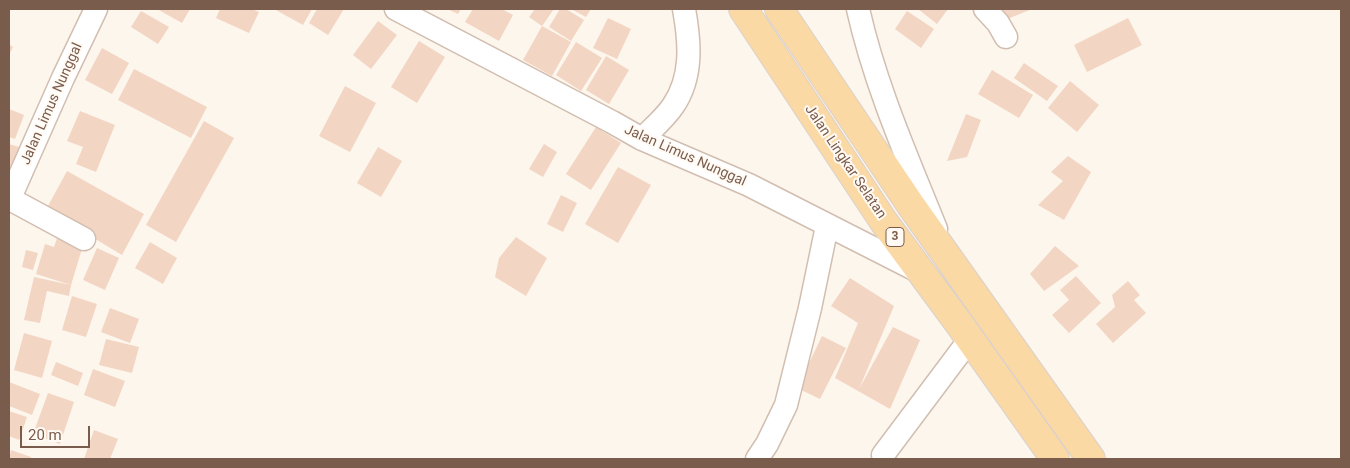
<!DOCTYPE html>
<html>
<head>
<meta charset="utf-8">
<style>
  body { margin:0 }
  #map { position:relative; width:1350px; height:468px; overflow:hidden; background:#fdf6ec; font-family:Roboto,sans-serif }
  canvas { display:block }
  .frame { position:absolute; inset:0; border:10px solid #7a5c4d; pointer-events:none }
  .scale { position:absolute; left:20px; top:426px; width:70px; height:22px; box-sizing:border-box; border:2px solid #7a5c4d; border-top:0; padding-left:6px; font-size:15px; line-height:18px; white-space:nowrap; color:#7a5c4d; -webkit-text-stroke:4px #fffaf3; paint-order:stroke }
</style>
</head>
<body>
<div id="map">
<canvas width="1350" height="468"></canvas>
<div class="frame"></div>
<div class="scale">20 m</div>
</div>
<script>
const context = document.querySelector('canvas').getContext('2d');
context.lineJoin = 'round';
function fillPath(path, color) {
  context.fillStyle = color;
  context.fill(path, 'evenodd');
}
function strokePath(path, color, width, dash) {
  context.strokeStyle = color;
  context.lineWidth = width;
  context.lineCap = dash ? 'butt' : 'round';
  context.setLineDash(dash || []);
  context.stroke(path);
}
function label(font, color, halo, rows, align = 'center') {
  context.font = font + ' Roboto,sans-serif';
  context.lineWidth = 4;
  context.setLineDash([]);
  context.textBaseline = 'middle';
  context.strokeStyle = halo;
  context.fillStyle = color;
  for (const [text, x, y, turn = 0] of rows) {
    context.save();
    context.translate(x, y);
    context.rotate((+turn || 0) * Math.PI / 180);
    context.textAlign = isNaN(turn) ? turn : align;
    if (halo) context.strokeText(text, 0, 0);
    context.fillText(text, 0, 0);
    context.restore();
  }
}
fillPath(new Path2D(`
  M157,9H190L182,23Z
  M220,9H252L259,12L249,33L216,18Z
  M274,9H312L303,25Z
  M317,9H344L328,35L309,23Z
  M447,9H461L458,14Z
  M473,9H502L513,15L499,41L465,22Z
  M535,9H554L542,26L529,17Z
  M560,9H566L584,20L571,41L549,27Z
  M571,9H591L586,17Z
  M918,9H948L937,24Z
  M1001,9H1032L1005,20Z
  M141,11L169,27L158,44L131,27Z
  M907,11L934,29L921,48L895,29Z
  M608,18L631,29L617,59L593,48Z
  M1128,18L1142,45L1087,72L1074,45Z
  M378,21L397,35L371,69L353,55Z
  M542,26L571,42L552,76L523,60Z
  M419,41L445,57L417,103L391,87Z
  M576,42L602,58L581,91L556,75Z
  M9,44L13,47L9,55Z
  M102,48L129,63L112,94L85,80Z
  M606,56L629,70L609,104L586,90Z
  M1024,63L1058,86L1047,101L1014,78Z
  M134,69L207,107L191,138L118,100Z
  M992,70L1033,95L1019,118L978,94Z
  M1070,81L1099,105L1077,132L1048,108Z
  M345,86L376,103L350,152L319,136Z
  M9,109L24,115L15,139L9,137Z
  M80,111L115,125L96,172L76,164L83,147L67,141Z
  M966,114L981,120L967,157L947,161Z
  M204,121L234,138L176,242L146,225Z
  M596,127L621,143L591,190L566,174Z
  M9,144L19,147L11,171H9Z
  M544,144L557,152L543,177L529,169Z
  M378,147L402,161L381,197L357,183Z
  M1068,156L1091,172L1064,220L1038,205L1063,181L1051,172Z
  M618,167L651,185L618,243L585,224Z
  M67,171L144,214L122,255L92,237L95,232L48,206Z
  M561,195L577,203L563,232L547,224Z
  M516,237L547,258L526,296L495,277L499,258Z
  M57,238L69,242H84L71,285L36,274L45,244L54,247Z
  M150,242L177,258L163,284L135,268Z
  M1055,246L1079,266L1044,291L1030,274Z
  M97,248L119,258L105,290L83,280Z
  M26,250L38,253L33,270L22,267Z
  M1076,276L1101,303L1069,333L1052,315L1069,300L1060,290Z
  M34,277L71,285L69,296L47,291L40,323L24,320Z
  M850,278L894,306L859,389L893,327L920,340L890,409L835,378L858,323L831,306Z
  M1128,281L1140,295L1134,300L1146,313L1113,343L1096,324L1115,307L1112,295Z
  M72,296L97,304L86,337L62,330Z
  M110,308L139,319L130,343L101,332Z
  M24,333L52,341L42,378L14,370Z
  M822,336L846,348L820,399L797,388Z
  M106,339L139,347L132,373L99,365Z
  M56,362L83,373L78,386L51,375Z
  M93,369L125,381L115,407L84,395Z
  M9,382L40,394L32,415L9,406Z
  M48,393L74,402L60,444L33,434Z
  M9,411L27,417L19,440L9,436Z
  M94,430L118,439L110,459H84Z
  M11,450L31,457L30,459H9Z`), '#f3d5c3');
const minor = new Path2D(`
  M396,9L612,122L642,139L749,185L922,273
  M858,9C875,85 907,157 936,229
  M985,9L998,23L1006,37
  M642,139C652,129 665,118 673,106C693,77 690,42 684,9
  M10,199L84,239
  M9,200L63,78L96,9
  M883,455L970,339
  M757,459L767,444L786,405L810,308L827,226`);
const primary = new Path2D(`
  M743,9L884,222L960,325L1055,459
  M779,9L910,204L1091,459`);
strokePath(minor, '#d1beb0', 25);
strokePath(primary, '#dad1cd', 30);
strokePath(minor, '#fff', 22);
strokePath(primary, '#fbd9a5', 28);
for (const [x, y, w] of [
  [895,237,18]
]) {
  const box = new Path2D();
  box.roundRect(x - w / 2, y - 9.5, w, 19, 4);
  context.fillStyle = '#fffaf3';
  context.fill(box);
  strokePath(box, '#7a5c4d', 1);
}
label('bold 12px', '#7a5c4d', null, [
  ["3",895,237]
]);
label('14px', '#7a5c4d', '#fffaf3', [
  ["Jalan Limus Nunggal",52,104,-66],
  ["Jalan Limus Nunggal",685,156,24],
  ["Jalan Lingkar Selatan",845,162,56]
]);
</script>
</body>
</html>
